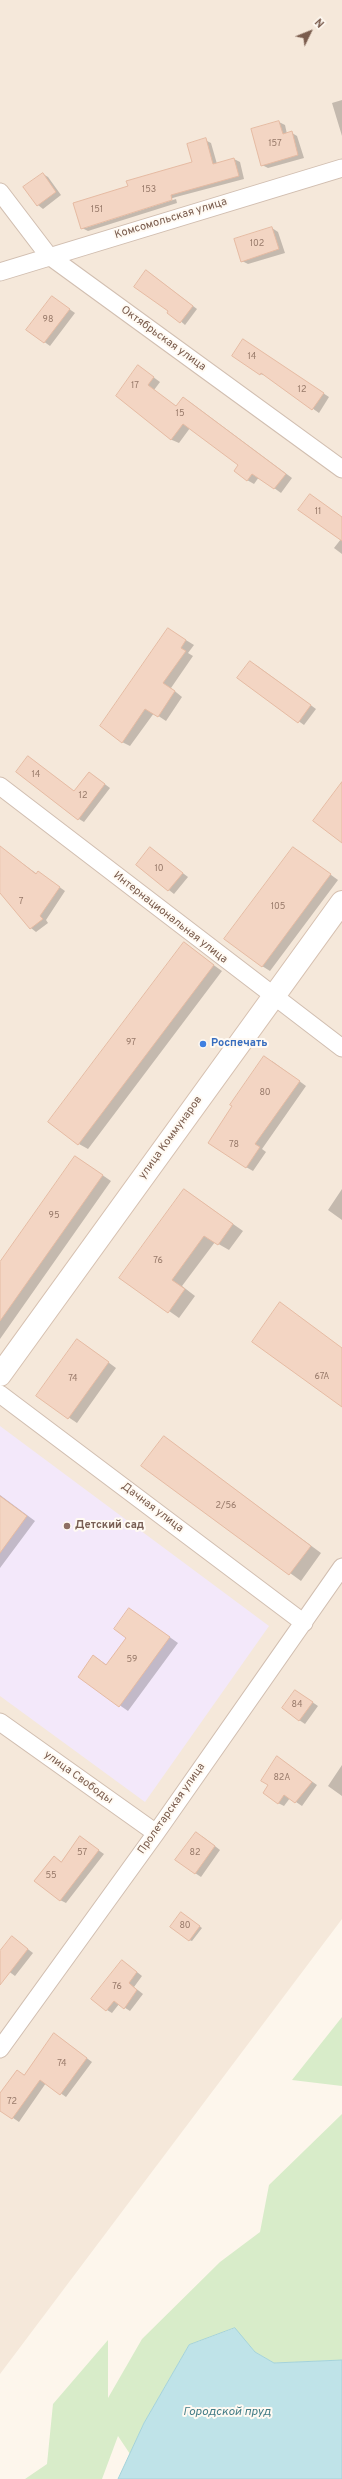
<!DOCTYPE html>
<html>
<head>
<meta charset="utf-8">
<style>
  body { margin:0 }
  #map { position:relative; width:342px; height:2479px; overflow:hidden; background:#fdf6ec; font-family:Overpass,sans-serif }
  canvas { display:block }
  .north { position:absolute; left:290px; top:12px; width:40px; height:40px; -webkit-text-stroke:3px #fffaf3; paint-order:stroke; rotate:47deg; font-size:11px; font-weight:700; line-height:16px; text-align:center; color:#7a5c4d }
  .north::after { content:''; display:block; margin:auto; width:14px; height:18px; background:#7a5c4d; clip-path:polygon(50% 0,100% 100%,50% 72%,0 100%) }
</style>
</head>
<body>
<div id="map">
<canvas width="342" height="2479"></canvas>
<div class="north">N</div>
</div>
<script>
const context = document.querySelector('canvas').getContext('2d');
context.lineJoin = 'round';
function fillPath(path, color) {
  context.fillStyle = color;
  context.fill(path, 'evenodd');
}
function strokePath(path, color, width, dash) {
  context.strokeStyle = color;
  context.lineWidth = width;
  context.lineCap = dash ? 'butt' : 'round';
  context.setLineDash(dash || []);
  context.stroke(path);
}
function label(font, color, halo, rows, align = 'center') {
  context.font = font + ' Overpass,sans-serif';
  context.lineWidth = 4;
  context.setLineDash([]);
  context.textBaseline = 'middle';
  context.strokeStyle = halo;
  context.fillStyle = color;
  for (const [text, x, y, turn = 0] of rows) {
    context.save();
    context.translate(x, y);
    context.rotate((+turn || 0) * Math.PI / 180);
    context.textAlign = isNaN(turn) ? turn : align;
    if (halo) context.strokeText(text, 0, 0);
    context.fillText(text, 0, 0);
    context.restore();
  }
}
fillPath(new Path2D(`
  M0,0H342V1919L0,2374Z`), '#f5e8da');
fillPath(new Path2D(`
  M0,1426L269,1626L145,1802L0,1696Z`), '#f3e8fa');
fillPath(new Path2D(`
  M342,2017V2086L292,2080Z
  M342,2114V2360L274,2363L255,2352L234,2328L189,2345L144,2423L130,2454L118,2436L102,2479H25L47,2464L53,2404L108,2340V2398L142,2339L220,2262L260,2232L269,2185Z`), '#d8ecc9');
const water = new Path2D(`
  M235,2328L255,2352L274,2363L342,2360V2479H118L144,2423L189,2345Z`);
fillPath(water, '#bfe3e8');
strokePath(water, '#a5d3da', 1);
fillPath(new Path2D(`
  M342,100V136L332,103Z
  M279,122L285,125L287,134L292,133L297,136L304,158L268,168L262,165Z
  M205,140L211,143L217,164L234,159L240,162L244,179L176,197L85,226V228L176,199L177,203L88,231L82,228L129,187L193,163Z
  M43,174L48,177L61,195L43,209L38,205Z
  M272,228L278,232L285,253L248,264L242,261Z
  M151,274L197,309L185,325L169,311Z
  M52,297L75,313L50,346L28,330Z
  M249,344L329,397L319,413L267,376L260,374Z
  M145,371L160,382L154,390L177,407L183,398L190,402L292,478L281,493L259,477L254,484L247,480L240,465L190,428L179,443L172,440L117,395Z
  M342,517V554L334,548L341,539Z
  M176,634L194,645L188,653L193,656L171,688L182,697L166,721L154,713L130,746L122,742Z
  M256,665L316,709L304,725L238,678Z
  M28,757L75,792L94,776L110,788L84,822L79,819Z
  M0,847L37,874L44,876L65,891L46,920L48,923L36,932L31,928L0,891Z
  M294,848L338,880L270,971L262,966Z
  M151,849L188,877L174,894L137,865Z
  M184,944L222,971L88,1149L79,1144Z
  M272,1061L306,1086L262,1149L266,1152L253,1171L246,1167Z
  M76,1157L111,1181L0,1339V1264Z
  M342,1189V1220L328,1210Z
  M185,1190L243,1231L229,1250L215,1242L182,1286L195,1296L179,1318L121,1277Z
  M85,1345L116,1368L77,1423L37,1396Z
  M164,1437L321,1553L301,1581L143,1466Z
  M0,1495L35,1521L0,1568Z
  M130,1609L178,1643L128,1711L79,1677L94,1656L107,1665L128,1637Z
  M296,1691L318,1706L305,1724L299,1720Z
  M283,1761L317,1785L302,1806L290,1798L284,1806L278,1803Z
  M342,1765V1796L328,1786Z
  M202,1836L220,1850L201,1877L195,1873Z
  M85,1841L104,1854L66,1903L60,1900L54,1857L62,1862Z
  M184,1915L202,1928L192,1941L189,1940Z
  M12,1937L33,1953L15,1976L0,1965V1952Z
  M127,1964L142,1976L134,1987L143,1994L130,2011L119,2004L112,2013L107,2010Z
  M60,2038L92,2062L66,2097L46,2083L19,2122L0,2109V2095L24,2075Z`), '#0003');
const building = new Path2D(`
  M279,121L283,134L292,131L298,155L261,166L251,129Z
  M206,138L213,164L234,158L239,176L171,195L172,200L81,229L73,203L128,186L126,181L192,162L187,144Z
  M43,173L56,192L37,206L23,187Z
  M272,227L279,249L241,262L234,239Z
  M146,270L193,306L180,323L167,313L168,311L134,287Z
  M52,296L70,309L44,343L26,330Z
  M243,339L324,393L312,410L261,373L260,375L232,356Z
  M138,365L154,377L148,385L176,406L183,397L286,474L274,489L252,474L247,481L234,471L238,465L183,424L171,440L116,396Z
  M310,494L342,517V541L298,510Z
  M168,628L186,640L181,648L186,651L163,683L175,691L158,717L145,709L122,743L100,726Z
  M250,661L311,705L298,723L237,678Z
  M28,756L74,791L89,772L105,784L78,820L16,772Z
  M342,782V843L313,821Z
  M0,846L36,874L38,871L60,887L40,916L43,919L30,929L0,893Z
  M150,847L183,873L168,891L136,865Z
  M293,847L331,874L262,967L224,939Z
  M184,942L214,965L78,1145L48,1122Z
  M264,1056L300,1081L255,1144L260,1147L246,1168L208,1143L232,1106L230,1105Z
  M75,1156L103,1175L0,1321V1262Z
  M184,1189L233,1224L218,1245L204,1236L172,1280L185,1289L168,1313L119,1278Z
  M280,1302L342,1348V1407L252,1342Z
  M77,1339L109,1362L68,1419L36,1396Z
  M164,1436L311,1546L289,1575L141,1466Z
  M0,1496L27,1516L0,1553Z
  M129,1608L170,1637L119,1707L78,1677L93,1655L106,1665L126,1638L114,1629Z
  M295,1690L313,1702L299,1721L282,1708Z
  M277,1756L312,1782L295,1803L284,1795L278,1804L263,1793L268,1785L261,1781Z
  M196,1832L215,1846L195,1874L175,1860Z
  M80,1836L99,1850L60,1901L34,1881L54,1856L61,1862Z
  M181,1912L200,1926L189,1941L170,1927Z
  M12,1936L28,1949L0,1985V1951Z
  M122,1960L137,1972L129,1983L137,1990L124,2009L114,2001L106,2011L91,1999Z
  M54,2033L87,2058L60,2095L40,2080L12,2119L0,2111V2093L17,2070L24,2075Z`);
fillPath(building, '#f3d5c3');
strokePath(building, '#e6bba3', 1);
const street = new Path2D(`
  M0,192L48,255L342,469
  M0,272L342,168
  M0,786L342,1048
  M0,1394L304,1623
  M0,1722L156,1833
  M0,2049L156,1833L342,1567`);
const secondary = new Path2D(`
  M0,1375L342,902`);
strokePath(street, '#d1beb0', 19);
strokePath(secondary, '#d6c0b0', 24);
strokePath(street, '#fff', 17);
strokePath(secondary, '#fff', 22);
for (const [x, y, r, color] of [
  [203,1044,4,"#3f7fe0"],
  [67,1526,4,"#8d6e63"]
]) {
  const dot = new Path2D();
  dot.arc(x, y, r, 0, 2 * Math.PI);
  context.fillStyle = color;
  context.fill(dot);
  strokePath(dot, '#fffaf3', 1.5);
}
label('9px', '#987a6a', null, [
  ["157",275,144],
  ["153",149,190],
  ["151",97,210],
  ["102",257,244],
  ["98",48,320],
  ["14",252,357],
  ["17",135,386],
  ["12",302,390],
  ["15",180,414],
  ["11",318,512],
  ["14",36,775],
  ["12",83,796],
  ["10",159,869],
  ["7",21,902],
  ["105",278,907],
  ["97",131,1043],
  ["80",265,1093],
  ["78",234,1145],
  ["95",54,1216],
  ["76",158,1261],
  ["67А",322,1377],
  ["74",73,1379],
  ["2/56",226,1506],
  ["59",132,1660],
  ["84",297,1705],
  ["82А",282,1778],
  ["57",82,1853],
  ["82",195,1853],
  ["55",51,1876],
  ["80",185,1926],
  ["76",117,1987],
  ["74",62,2064],
  ["72",12,2102]
]);
label('11px', '#7a5c4d', '#fffaf3', [
  ["Комсомольская улица",171,219,-17],
  ["Октябрьская улица",163,339,36],
  ["Интернациональная улица",170,918,38],
  ["улица Коммунаров",171,1138,-54],
  ["Дачная улица",152,1508,37],
  ["улица Свободы",78,1778,36],
  ["Пролетарская улица",172,1809,-55]
]);
label('bold 11px', '#366cbe', '#fffaf3', [
  ["Роспечать",211,1044]
], 'left');
label('bold 11px', '#785e54', '#fffaf3', [
  ["Детский сад",75,1526]
], 'left');
label('italic 12px', '#437c86', '#fffaf3', [
  ["Городской пруд",227,2413]
]);
</script>
</body>
</html>
